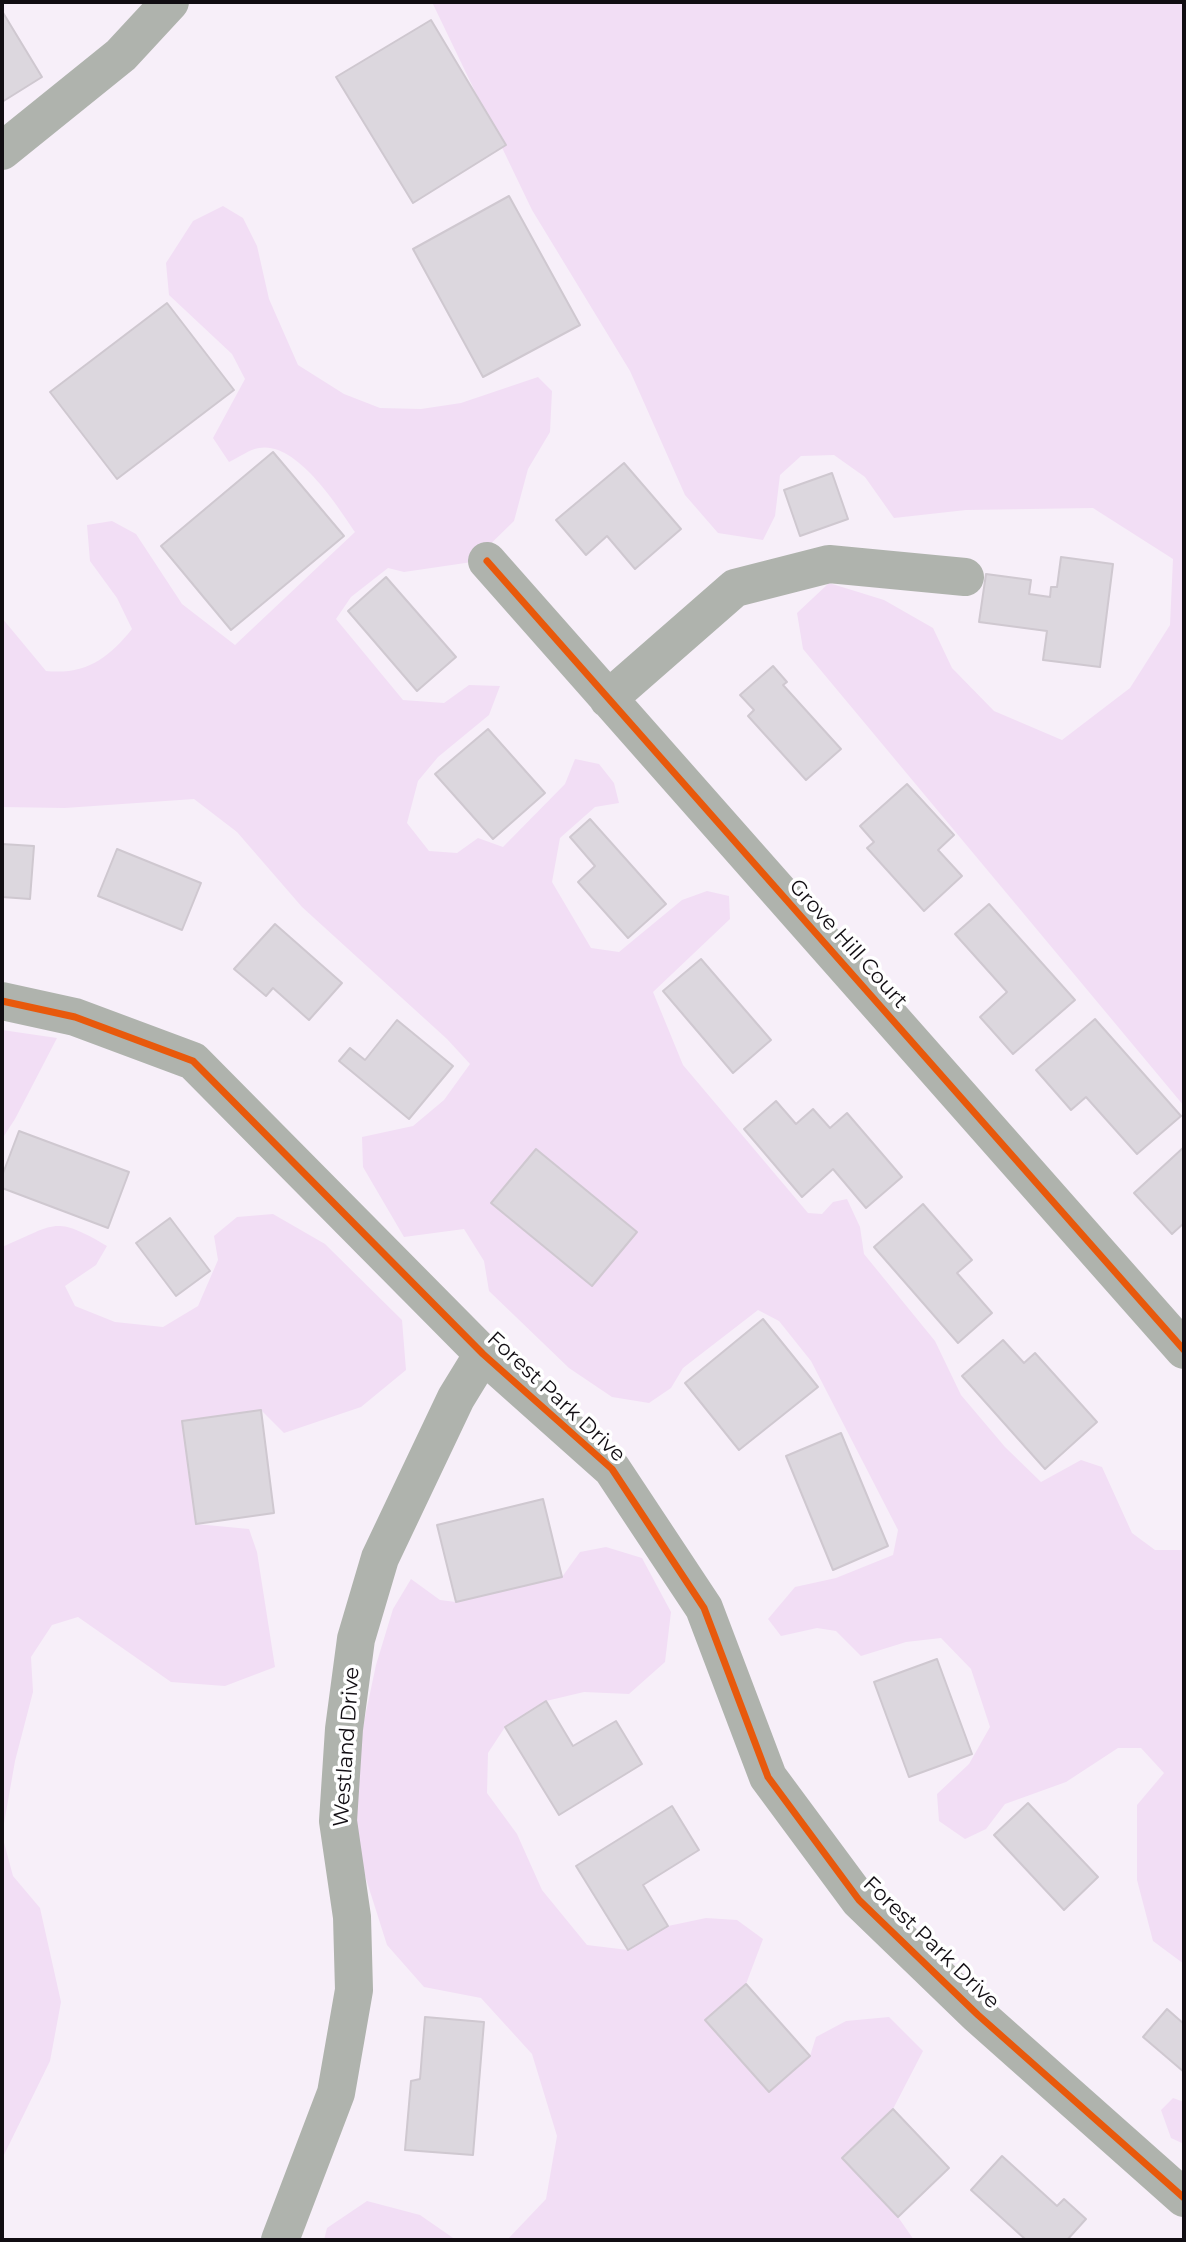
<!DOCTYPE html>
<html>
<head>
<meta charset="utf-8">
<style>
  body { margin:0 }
  #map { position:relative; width:1186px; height:2242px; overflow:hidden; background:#f7eff9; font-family:Montserrat,sans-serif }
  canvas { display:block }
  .frame { position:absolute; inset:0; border:4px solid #110d12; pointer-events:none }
</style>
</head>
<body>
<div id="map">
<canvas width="1186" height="2242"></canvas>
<div class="frame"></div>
</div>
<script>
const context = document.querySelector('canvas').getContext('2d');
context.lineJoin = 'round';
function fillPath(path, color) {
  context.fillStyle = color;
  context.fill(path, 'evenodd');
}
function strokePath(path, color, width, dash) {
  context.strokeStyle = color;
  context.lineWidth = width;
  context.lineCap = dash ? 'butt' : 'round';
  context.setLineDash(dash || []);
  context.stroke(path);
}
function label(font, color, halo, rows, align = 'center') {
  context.font = font + ' Montserrat,sans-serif';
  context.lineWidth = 7;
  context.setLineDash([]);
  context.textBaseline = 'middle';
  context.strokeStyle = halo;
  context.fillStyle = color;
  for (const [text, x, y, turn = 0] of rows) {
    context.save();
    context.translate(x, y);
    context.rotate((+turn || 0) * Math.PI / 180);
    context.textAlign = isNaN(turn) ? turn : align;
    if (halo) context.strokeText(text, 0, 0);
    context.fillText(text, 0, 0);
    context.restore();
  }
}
fillPath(new Path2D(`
  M432,2H1184V1106L803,649L797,613L829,583L884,600L933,628L952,668L994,711L1062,740L1130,688L1170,625L1173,559L1093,508L966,510L894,518L865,477L834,455L801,456L780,475L775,516L763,540L718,533L685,495L630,371L532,210Z
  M223,206L243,218L257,246L269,299L298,365L344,394L380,408L421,409L461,403L538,377L552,391L550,432L528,469L514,521L472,562L404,572L388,568L351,597L336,619L403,700L444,703L469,685L500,686L489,715L438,757L418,781L407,823L429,851L457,853L478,838L503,847L565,784L575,759L599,764L614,783L619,803L595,807L560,838L552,882L591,948L619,952L682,900L707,891L729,896L730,919L653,992L683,1065L808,1213L822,1214L833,1202L847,1199L860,1227L864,1254L935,1341L961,1395L1005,1447L1041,1482L1081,1460L1102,1467L1132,1533L1155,1550H1184V1964L1153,1941L1137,1880V1805L1164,1773L1141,1748H1118L1066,1782L1005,1804L986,1829L965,1839L939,1821L937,1794L969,1764L990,1727L971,1669L941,1638L906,1642L861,1656L836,1631L817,1628L781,1636L768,1619L795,1587L836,1578L893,1555L898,1530L811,1361L779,1321L758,1310L683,1368L671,1388L649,1403L612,1397L569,1368L489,1291L484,1261L464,1229L404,1237L363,1167L362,1137L413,1126L444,1100L470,1064L447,1039L302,907L237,832L194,799L65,808L2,807V618L46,671C85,675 108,659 132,629L117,598L90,561L87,525L112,521L136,534L182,604L235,645L355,532C337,505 296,441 259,448C250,449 238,458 229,462L213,438L245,379L232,354L169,295L166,263L193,221Z
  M2,1030L57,1038L15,1119L2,1139Z
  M273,1214L325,1244L402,1320L406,1370L361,1407L284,1433L261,1410L182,1421L196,1524L249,1529L257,1552L275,1667L225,1686L171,1682L78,1617L52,1625L31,1657L33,1692L15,1761L2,1835L13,1876L40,1908L61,2002L50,2061L2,2159V1247C55,1225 53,1214 107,1246L96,1265L65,1286L75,1306L115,1322L163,1327L198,1306L218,1260L214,1236L237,1217Z
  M606,1547L642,1558L671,1612L665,1662L629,1694L584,1692L546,1701L505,1727L488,1753L487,1793L517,1834L542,1890L587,1945L628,1950L668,1926L706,1918L737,1920L763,1939L746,1984L706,2020L769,2092L810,2056L816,2037L846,2021L889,2017L923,2051L893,2109L842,2158L898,2217L914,2240H507L546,2199L557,2136L532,2054L481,1998L424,1987L387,1945L361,1863L352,1778L376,1665L393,1609L411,1579L440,1600L456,1602L562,1577L580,1552Z
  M1173,2098L1184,2102V2144L1171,2138L1161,2110Z
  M367,2201L420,2215L456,2240H503H324L327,2228Z`), '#f2def5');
const building = new Path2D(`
  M2,11L42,77L2,102Z
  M431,20L506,145L413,203L336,77Z
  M509,196L580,325L483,377L413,249Z
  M167,303L234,390L117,479L50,392Z
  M273,452L344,536L231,630L161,546Z
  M624,463L681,529L635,569L607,536L586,555L556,520Z
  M832,473L848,519L800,536L784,490Z
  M1061,557L1113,564L1100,667L1043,660L1047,631L979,622L986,574L1031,580L1029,594L1050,597L1051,587H1057Z
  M386,577L456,657L417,691L348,611Z
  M773,666L787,682L783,685L841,749L806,780L748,716L754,710L740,695Z
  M488,729L545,793L493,839L435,774Z
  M907,784L954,835L938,850L962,876L924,911L867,848L874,842L860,826Z
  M590,819L666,904L628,938L578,882L595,866L570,837Z
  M2,844L34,846L30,899L2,897Z
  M117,849L201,883L182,930L98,896Z
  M989,904L1075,1000L1013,1054L980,1017L1007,992L955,934Z
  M275,924L342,983L309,1020L273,988L266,996L234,969Z
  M701,959L771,1040L733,1073L663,991Z
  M1095,1019L1181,1116L1137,1154L1086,1097L1071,1110L1036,1070Z
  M397,1020L453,1066L409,1119L339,1061L350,1048L365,1060Z
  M776,1101L796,1124L813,1109L830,1128L847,1113L902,1177L866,1208L833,1169L802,1197L744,1129Z
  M19,1131L129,1172L108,1228L2,1188V1176Z
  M1184,1147V1223L1172,1234L1134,1193Z
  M536,1149L637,1232L592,1286L491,1203Z
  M923,1204L972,1260L957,1273L992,1313L958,1343L874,1247Z
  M170,1218L210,1271L176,1296L136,1243Z
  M763,1319L818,1387L739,1450L685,1383Z
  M1003,1340L1024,1363L1035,1353L1097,1422L1045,1469L962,1376Z
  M261,1410L274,1513L196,1524L182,1421Z
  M841,1433L888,1546L833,1570L786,1456Z
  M543,1499L562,1577L456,1602L437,1525Z
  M937,1659L972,1754L909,1777L874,1682Z
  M546,1701L573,1746L616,1721L642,1764L559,1815L505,1727Z
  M1028,1803L1098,1877L1064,1910L994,1835Z
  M672,1806L699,1850L643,1885L668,1926L628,1950L576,1866Z
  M746,1984L810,2056L769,2092L705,2020Z
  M1167,2009L1184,2024V2072L1143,2037Z
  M425,2017L484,2022L473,2155L405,2150L411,2081L420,2079Z
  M893,2109L949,2168L898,2217L842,2158Z
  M1002,2156L1057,2206L1064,2199L1086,2219L1067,2240H1026L971,2190Z`);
fillPath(building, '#dcd7de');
strokePath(building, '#cfc8d0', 2);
strokePath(new Path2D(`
  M2,151L121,55L170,2
  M487,561L1184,1350
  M608,699L735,588L829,564L965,577
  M2,1001L75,1017L193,1061L483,1354L612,1469L704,1608L768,1777L859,1900L978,2015L1184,2198
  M280,2240L336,2093L354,1990L352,1917L338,1821L344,1729L356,1639L380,1558L456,1398L483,1354`), '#afb3ad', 38);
strokePath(new Path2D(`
  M487,561L1184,1350
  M2,1001L75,1017L193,1061L483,1354L612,1469L704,1608L768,1777L859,1900L978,2015L1184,2198`), '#e8590c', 7);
label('21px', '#110d12', '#fff', [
  ["Grove Hill Court",848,944,48],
  ["Forest Park Drive",556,1397,43],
  ["Westland Drive",347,1747,-86],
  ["Forest Park Drive",931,1943,44]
]);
</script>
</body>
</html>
